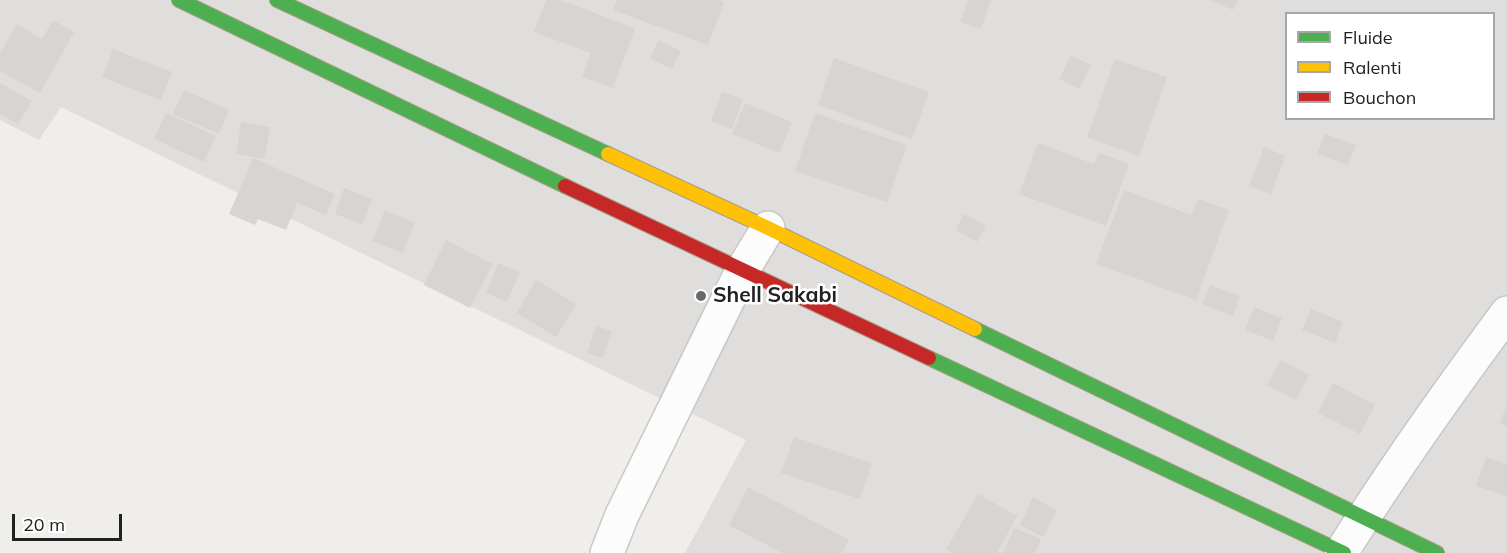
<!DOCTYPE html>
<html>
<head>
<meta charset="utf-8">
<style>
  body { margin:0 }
  #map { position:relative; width:1507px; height:553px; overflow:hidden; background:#f0eeeb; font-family:Mulish,sans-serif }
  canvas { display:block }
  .legend { position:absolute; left:1285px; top:12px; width:210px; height:108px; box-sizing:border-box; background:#fff; border:2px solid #a7a7a7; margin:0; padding:8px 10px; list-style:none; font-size:18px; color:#222 }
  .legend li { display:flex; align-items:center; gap:12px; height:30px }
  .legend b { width:30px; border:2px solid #a7a7a7 }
  .scale { position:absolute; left:12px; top:514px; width:110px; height:27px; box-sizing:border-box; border:3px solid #222; border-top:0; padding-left:8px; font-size:18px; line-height:21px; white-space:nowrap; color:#222; -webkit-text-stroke:4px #fff; paint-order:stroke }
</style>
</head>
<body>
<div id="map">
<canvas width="1507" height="553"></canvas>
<ul class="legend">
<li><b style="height:8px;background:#4caf50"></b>Fluide</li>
<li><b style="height:8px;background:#ffc107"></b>Ralenti</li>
<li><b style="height:8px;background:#c62828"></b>Bouchon</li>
</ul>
<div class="scale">20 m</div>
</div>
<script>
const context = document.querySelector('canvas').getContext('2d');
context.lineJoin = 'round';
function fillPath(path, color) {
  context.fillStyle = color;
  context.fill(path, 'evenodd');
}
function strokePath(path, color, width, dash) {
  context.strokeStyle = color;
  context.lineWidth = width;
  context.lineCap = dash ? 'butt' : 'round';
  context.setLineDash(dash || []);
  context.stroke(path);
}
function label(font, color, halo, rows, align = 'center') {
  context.font = font + ' Mulish,sans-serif';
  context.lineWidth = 5;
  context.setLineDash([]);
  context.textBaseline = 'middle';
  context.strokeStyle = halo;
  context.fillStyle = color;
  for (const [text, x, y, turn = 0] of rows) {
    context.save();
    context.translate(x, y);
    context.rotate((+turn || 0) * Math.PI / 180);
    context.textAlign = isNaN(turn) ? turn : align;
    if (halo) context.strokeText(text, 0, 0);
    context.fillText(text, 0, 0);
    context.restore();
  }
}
fillPath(new Path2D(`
  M0,0H1507V553H685L746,440L61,107L39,140L0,120ZM1286,14H1494V118H1286Z`), '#dfdedc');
fillPath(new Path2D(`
  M546,0H560L635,28L613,88L582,77L591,53L534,32Z
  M617,0H718L724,2L708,45L613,10Z
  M968,0H991L981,29L960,22Z
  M1209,0H1238L1233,10Z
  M53,20L74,32L40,93L0,71V54L17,24L42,39Z
  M658,40L681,51L672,69L650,59Z
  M113,49L172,72L161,100L102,77Z
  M1071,55L1091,65L1079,89L1059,79Z
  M834,58L929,92L912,139L818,105Z
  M1115,59L1167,77L1139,156L1087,137Z
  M0,83L32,101L18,124L0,114Z
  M184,90L229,110L219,134L173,114Z
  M722,92L743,99L732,129L711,121Z
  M745,103L792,122L779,153L732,134Z
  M166,113L216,136L204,162L154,139Z
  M815,113L907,145L887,202L795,171Z
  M241,122L270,127L264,159L236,154Z
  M1325,134L1356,145L1348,165L1317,154Z
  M1038,143L1094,164L1099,153L1129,164L1106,226L1019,194Z
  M1264,147L1285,156L1271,194L1249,186Z
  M253,158L335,194L326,215L297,203L286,230L258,219L255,225L229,214Z
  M344,188L372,199L362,224L335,214Z
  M1124,190L1191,215L1198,199L1229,210L1196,300L1096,264Z
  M385,210L415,223L403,253L372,241Z
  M964,214L986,226L977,242L956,230Z
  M446,240L493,264L470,308L424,285Z
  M498,263L520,272L507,302L486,293Z
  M536,280L576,304L556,337L517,313Z
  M1210,285L1240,296L1233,316L1203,304Z
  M1254,307L1282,318L1273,341L1245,330Z
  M1311,309L1343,322L1335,343L1302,330Z
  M596,326L612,331L603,358L587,353Z
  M1281,360L1309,375L1296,400L1267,385Z
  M1333,383L1375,405L1360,434L1318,413Z
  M1507,404V426L1500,423Z
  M794,437L872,463L860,499L781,473Z
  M1486,457L1507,464V496L1476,486Z
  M748,487L849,540L842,553H782L729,525Z
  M978,494L1017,516L997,553H953L946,550Z
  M1033,497L1057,510L1043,537L1020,525Z
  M1014,528L1041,539L1035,553H1003Z`), '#d7d4d2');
const street = new Path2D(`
  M607,553L622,515L742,271L768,228
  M1341,553C1392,471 1449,391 1507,313`);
const fast = new Path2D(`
  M179,0L565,186
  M277,0L608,154
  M975,329L1437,553
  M929,358L1344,553`);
const slow = new Path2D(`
  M608,154L768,228L975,329`);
const jam = new Path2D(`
  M565,186L929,358`);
strokePath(street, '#c9c8c7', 36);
strokePath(fast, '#a79c86', 16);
strokePath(slow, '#a79c86', 16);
strokePath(jam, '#a79c86', 16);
strokePath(street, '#fdfcfc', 33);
strokePath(fast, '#4caf50', 14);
strokePath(slow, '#ffc107', 14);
strokePath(jam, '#c62828', 14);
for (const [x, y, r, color] of [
  [701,296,6,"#6a6968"]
]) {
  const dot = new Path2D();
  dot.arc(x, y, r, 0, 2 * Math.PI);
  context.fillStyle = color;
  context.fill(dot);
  strokePath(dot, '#fff', 2);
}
label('bold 21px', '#222', '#fff', [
  ["Shell Sakabi",713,296]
], 'left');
</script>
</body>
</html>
